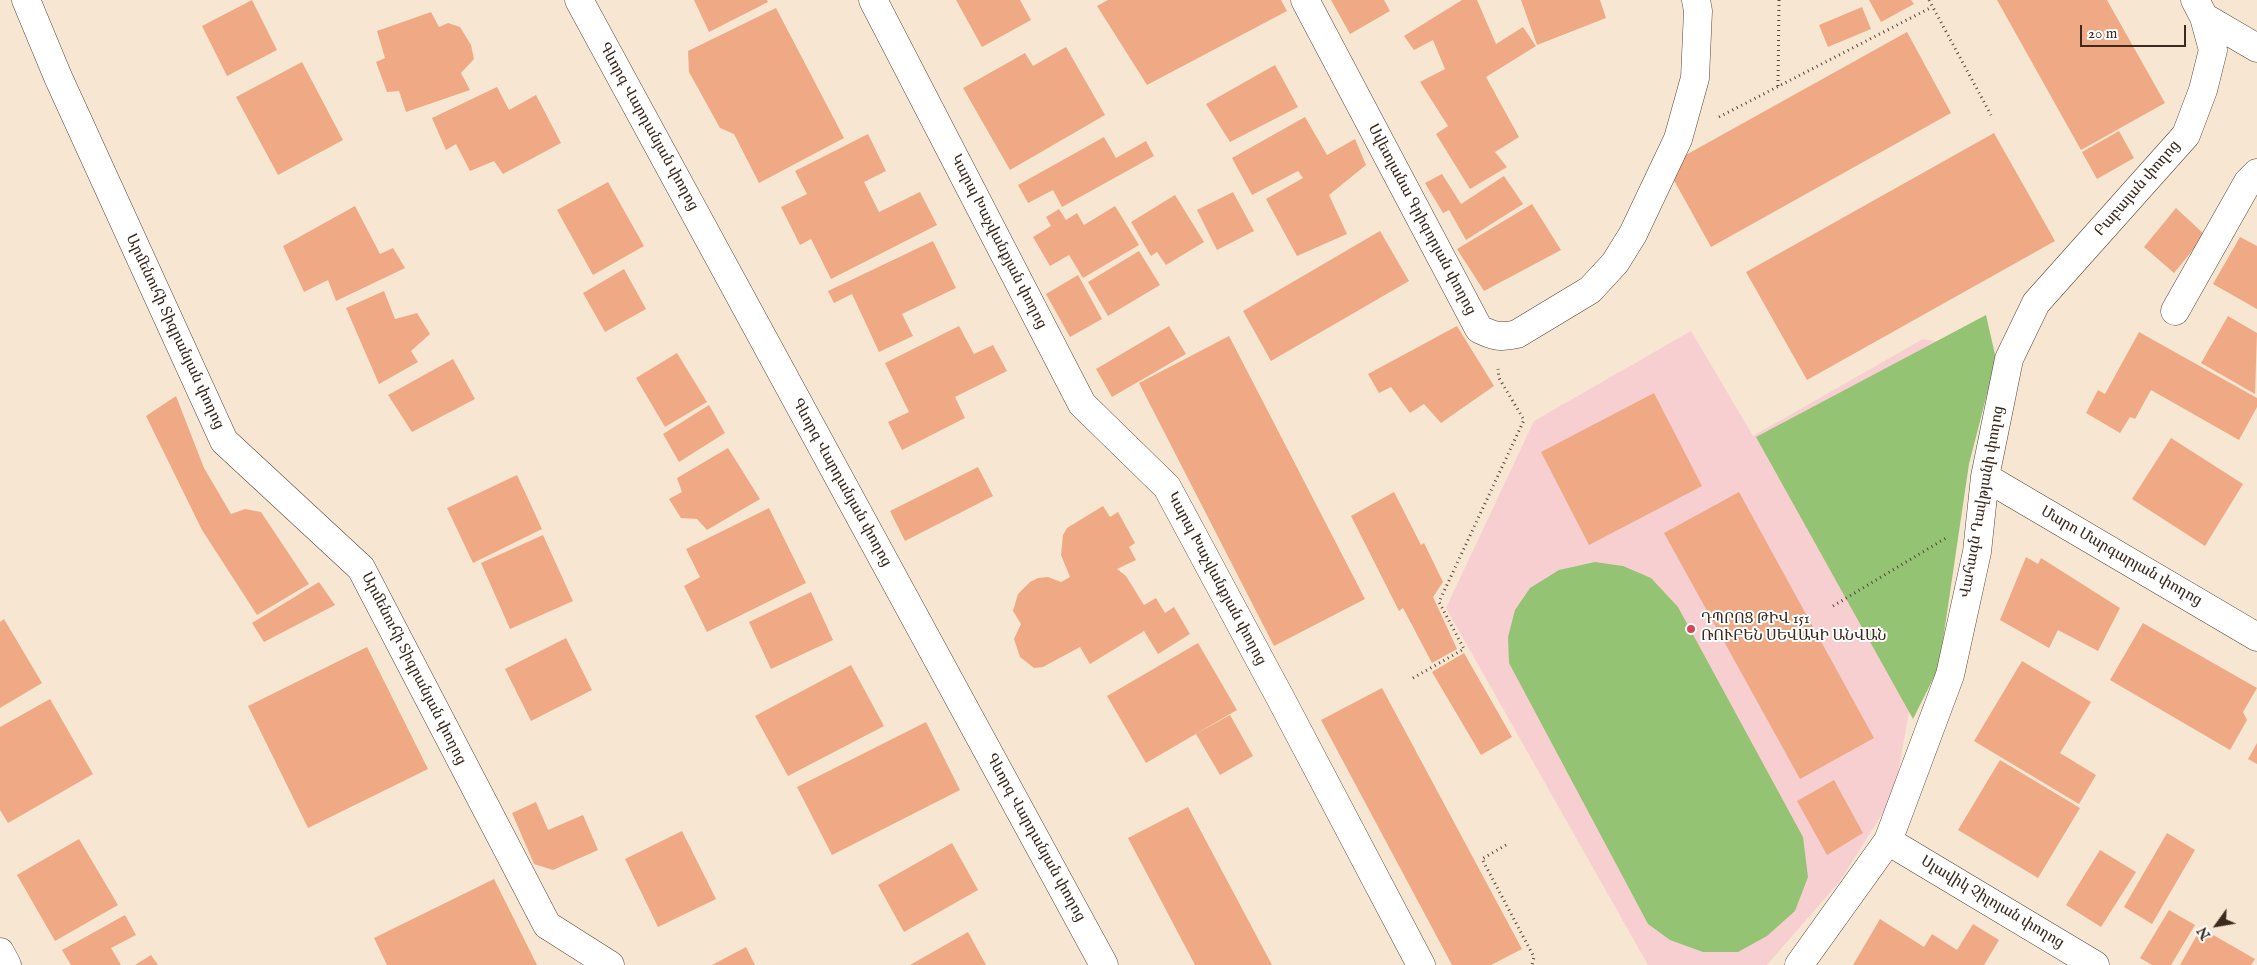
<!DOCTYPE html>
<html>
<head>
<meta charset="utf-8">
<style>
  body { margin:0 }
  #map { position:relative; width:2257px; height:965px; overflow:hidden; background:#f7e6d1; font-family:"IM FELL English",serif }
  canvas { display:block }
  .north { position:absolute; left:2192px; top:900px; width:50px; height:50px; -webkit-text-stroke:4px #fff; paint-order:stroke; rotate:238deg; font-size:14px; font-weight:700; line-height:20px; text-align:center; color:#3b2a1e }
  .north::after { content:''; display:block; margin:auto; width:18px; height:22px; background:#3b2a1e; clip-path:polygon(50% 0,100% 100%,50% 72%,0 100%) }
  .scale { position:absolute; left:2080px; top:25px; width:106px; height:22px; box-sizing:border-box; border:2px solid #3b2a1e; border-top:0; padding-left:6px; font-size:15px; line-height:18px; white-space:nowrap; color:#3b2a1e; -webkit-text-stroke:4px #fff; paint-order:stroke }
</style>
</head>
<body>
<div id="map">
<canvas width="2257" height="965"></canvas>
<div class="north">N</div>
<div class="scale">20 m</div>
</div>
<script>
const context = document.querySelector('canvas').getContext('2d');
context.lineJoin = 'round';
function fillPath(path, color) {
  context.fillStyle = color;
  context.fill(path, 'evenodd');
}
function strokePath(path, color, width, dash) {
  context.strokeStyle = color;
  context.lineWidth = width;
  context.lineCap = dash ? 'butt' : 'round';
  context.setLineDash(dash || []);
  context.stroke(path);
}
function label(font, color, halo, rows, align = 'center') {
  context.font = font + ' "IM FELL English","Noto Serif Armenian",serif';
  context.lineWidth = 4;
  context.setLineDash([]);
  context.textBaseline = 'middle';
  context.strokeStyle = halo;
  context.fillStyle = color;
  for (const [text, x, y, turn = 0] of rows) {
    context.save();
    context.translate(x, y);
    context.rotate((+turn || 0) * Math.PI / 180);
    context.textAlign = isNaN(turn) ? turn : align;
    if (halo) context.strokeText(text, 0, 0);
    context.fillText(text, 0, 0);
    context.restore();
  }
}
fillPath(new Path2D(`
  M1691,331L1753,436L1923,339L1966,347L1932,584L1894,795L1840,881L1767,965H1648L1446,608L1534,421Z`), '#f7cfd1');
fillPath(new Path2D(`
  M1986,315L1996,359L1969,464L1939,667L1913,719L1756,437Z
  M1595,562L1623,566L1651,578L1678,607L1803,837L1808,877L1795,911L1767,936L1738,952H1703L1670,940L1648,924L1509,663L1508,637L1515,610L1530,588L1559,570Z`), '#94c473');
fillPath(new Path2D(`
  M252,0L277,50L227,76L202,26Z
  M694,0H767L768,2L709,32Z
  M956,0H1020L1031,20L982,47Z
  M1108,0H1281L1287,11L1147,85L1097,6Z
  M1331,0H1384L1390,11L1350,34Z
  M1462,0H1477L1496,44L1523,27L1536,46L1486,77L1519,137L1495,152L1507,167L1470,189L1436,134L1448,126L1420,82L1445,69L1433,40L1414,50L1404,36Z
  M1521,0H1600L1606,18L1537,45Z
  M1869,0H1911L1914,4L1881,22Z
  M1997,0H2107L2165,103L2081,150Z
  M1862,7L1871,29L1828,47L1819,25Z
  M776,8L844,138L759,183L734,134L720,128L689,72L688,51Z
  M431,12L439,27L448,23L460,27L471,45L474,59L461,73L470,90L406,112L399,91L387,92L376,62L385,58L377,31Z
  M1907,32L1951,113L1711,247L1666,166Z
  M1066,47L1105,115L1010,170L963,88L1025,53L1033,66Z
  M302,62L343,140L278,175L236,97Z
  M1275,65L1298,107L1230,142L1206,104Z
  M497,87L509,110L536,95L561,143L503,174L494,161L470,171L456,144L446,150L432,118Z
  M1305,117L1327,155L1355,139L1366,165L1329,195L1347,234L1297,256L1266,199L1303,178L1298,171L1252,195L1232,158Z
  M2119,131L2134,158L2097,179L2082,152Z
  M1994,133L2055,241L1807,380L1746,272Z
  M868,134L886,171L864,182L879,212L920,192L937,225L831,279L811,239L800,245L781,207L807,194L795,171Z
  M1104,137L1116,158L1146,141L1154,156L1062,207L1053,190L1028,203L1018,185Z
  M1442,174L1461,204L1504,176L1523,204L1466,240L1449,210L1443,213L1425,183Z
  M608,182L644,246L593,275L557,210Z
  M1233,192L1254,231L1217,250L1197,210Z
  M1175,195L1204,242L1166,265L1157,252L1151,256L1131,222Z
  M1532,204L1561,250L1484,291L1457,249Z
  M355,206L380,254L393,248L405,268L336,301L328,280L304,292L283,246Z
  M1115,206L1139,245L1083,278L1069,255L1050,266L1033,237L1051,226L1046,217L1059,209L1066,220L1077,213L1084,225Z
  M2176,208L2205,235L2174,273L2144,247Z
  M1380,231L1409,281L1271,361L1243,311Z
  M2240,237L2257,246V309L2213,284Z
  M933,241L956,288L902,314L913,336L879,352L852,294L834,303L828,291Z
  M1139,251L1160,285L1108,316L1088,282Z
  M624,269L646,309L605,332L583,293Z
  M1078,275L1102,319L1070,337L1046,294Z
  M384,291L395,319L417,313L430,334L411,351L418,362L379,384L346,308Z
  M2228,316L2257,333L2255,394L2201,363Z
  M959,326L974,354L993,345L1007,371L955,397L965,418L902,450L888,422L909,412L885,363Z
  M1169,326L1186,354L1112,397L1096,369Z
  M1457,326L1494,386L1441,423L1424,404L1410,413L1391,387L1379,393L1368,374Z
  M2139,332L2257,398V407L2239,440L2151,390L2135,419L2130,417L2120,433L2086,413L2098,390L2105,394Z
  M1229,336L1365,599L1274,646L1139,383Z
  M677,353L707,402L665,427L636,378Z
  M453,359L475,399L412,432L388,395Z
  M1654,393L1702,486L1589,545L1541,452Z
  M176,396L204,468L231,514L245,509L261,512L309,584L257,615L202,530L146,416Z
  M709,405L725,433L679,462L663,434Z
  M2171,438L2243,484L2205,546L2132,499Z
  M728,448L760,499L707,530L697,519L681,518L669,499L682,492L677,478Z
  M978,467L993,496L905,541L890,511Z
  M517,475L542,529L473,563L447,508Z
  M1394,492L1421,545L1424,543L1443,582L1433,597L1457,649L1432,663L1403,608L1399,611L1351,516Z
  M1739,492L1874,738L1800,779L1664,533Z
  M1103,506L1110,517L1118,512L1135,543L1129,547L1136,560L1117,569L1126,576L1144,605L1156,598L1165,613L1174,607L1190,634L1158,654L1144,631L1090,664L1080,647L1043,667L1034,668L1020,657L1014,639L1021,624L1013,611L1018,594L1030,582L1038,578L1048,577L1061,582L1070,577L1061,555L1063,535L1067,528Z
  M769,508L806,583L707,632L684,586L700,577L686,549Z
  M543,535L573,601L510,629L481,563Z
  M2026,557L2038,564L2041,558L2120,608L2098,651L2058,630L2049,648L2000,620Z
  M319,582L335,605L264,642L252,623Z
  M811,592L833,640L771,669L749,622Z
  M4,619L42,683L0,708V622Z
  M2143,623L2257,688L2243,712L2247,720L2230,750L2110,680Z
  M566,638L592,690L531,721L505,669Z
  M1198,643L1237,710L1146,763L1107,696Z
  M367,647L428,769L308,828L248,706Z
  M1464,653L1512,737L1481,755L1432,672Z
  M2022,661L2091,702L2060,753L2096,775L2079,804L1974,741Z
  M851,665L884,726L788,776L755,716Z
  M1382,688L1522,949L1491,965H1452L1321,720Z
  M50,699L93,774L8,823L0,810V727Z
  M1230,715L1253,756L1220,775L1196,734Z
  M926,722L960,790L832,855L797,787Z
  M2257,743V764L2248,759Z
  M2000,760L2080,808L2038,878L1958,830Z
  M1834,780L1863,833L1827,855L1797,801Z
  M536,802L548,830L583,815L598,850L553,870L534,864L512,813Z
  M1188,807L1272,965H1195L1128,838Z
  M682,831L716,899L658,927L625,859Z
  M2167,833L2195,850L2152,924L2124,907Z
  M79,839L118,905L55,941L17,875Z
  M952,843L978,890L904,932L878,885Z
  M2100,850L2136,872L2101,927L2066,905Z
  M494,879L537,965H387L374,938Z
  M2169,910L2195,925L2171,965H2152L2140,958Z
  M125,915L136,935L111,948L121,965H71L62,950Z
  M1880,919L1924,947L1932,934L1957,950L1973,924L1999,940L1984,965H1853Z
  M2201,928L2255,959L2251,965H2180Z
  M968,932L986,965H910Z
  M746,947L755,965H712Z
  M151,955L158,965H135Z`), '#efaa85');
const minor = new Path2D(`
  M26,0L58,77L224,441L361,568L547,925L610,965
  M579,0L1104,965
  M873,0L1082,404L1167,487L1282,701L1421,965
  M1305,0L1479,329C1493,336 1501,338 1517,334L1590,290L1615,263L1633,234L1678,139L1695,78L1698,11L1696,0
  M2204,17L2257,48
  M2175,311L2248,182L2257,173
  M1985,477L2257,637
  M1888,841L2095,965
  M0,952L7,965
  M1799,965L1888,841L1950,675L1977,552L1985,477L2009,359L2036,303L2186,135L2203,90L2213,50L2204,17L2195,0`);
strokePath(minor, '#574639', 29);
strokePath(new Path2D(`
  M1929,0L1991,115
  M1778,86L1779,0
  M1719,117L1932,7
  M1833,606L1946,538
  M1413,678L1464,649L1439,602L1524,420L1499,378L1498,369
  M1506,845L1482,859L1534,957L1532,965`), '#574639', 3, [1, 4]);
strokePath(minor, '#fff', 28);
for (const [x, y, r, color] of [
  [1691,629,5,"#d1495b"]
]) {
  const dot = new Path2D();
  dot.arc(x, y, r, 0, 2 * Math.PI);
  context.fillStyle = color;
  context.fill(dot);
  strokePath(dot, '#fff', 2);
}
label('15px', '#3b2a1e', '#fff', [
  ["Գևորգ Վարդանյան փողոց",648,127,61],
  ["Բաբայան փողոց",2138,189,-49],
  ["Սվետլանա Գրիգորյան փողոց",1421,220,62],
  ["Կարպ Խաչվանքյան փողոց",998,242,63],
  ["Արմենուհի Տիգրանյան փողոց",174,332,65],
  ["Գևորգ Վարդանյան փողոց",841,483,61],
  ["Վահագն Դավթյանի փողոց",1983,502,-80],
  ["Մարո Մարգարյան փողոց",2121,557,30],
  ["Կարպ Խաչվանքյան փողոց",1216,579,62],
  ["Արմենուհի Տիգրանյան փողոց",413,669,63],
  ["Գևորգ Վարդանյան փողոց",1035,838,61],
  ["Սլավիկ Չիլոյան փողոց",1992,903,31]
]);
label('15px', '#3b2a1e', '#fff', [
  ["ԴՊՐՈՑ ԹԻՎ 151",1701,620],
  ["ՌՈՒԲԵՆ ՍԵՎԱԿԻ ԱՆՎԱՆ",1701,637]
], 'left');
</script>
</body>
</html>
